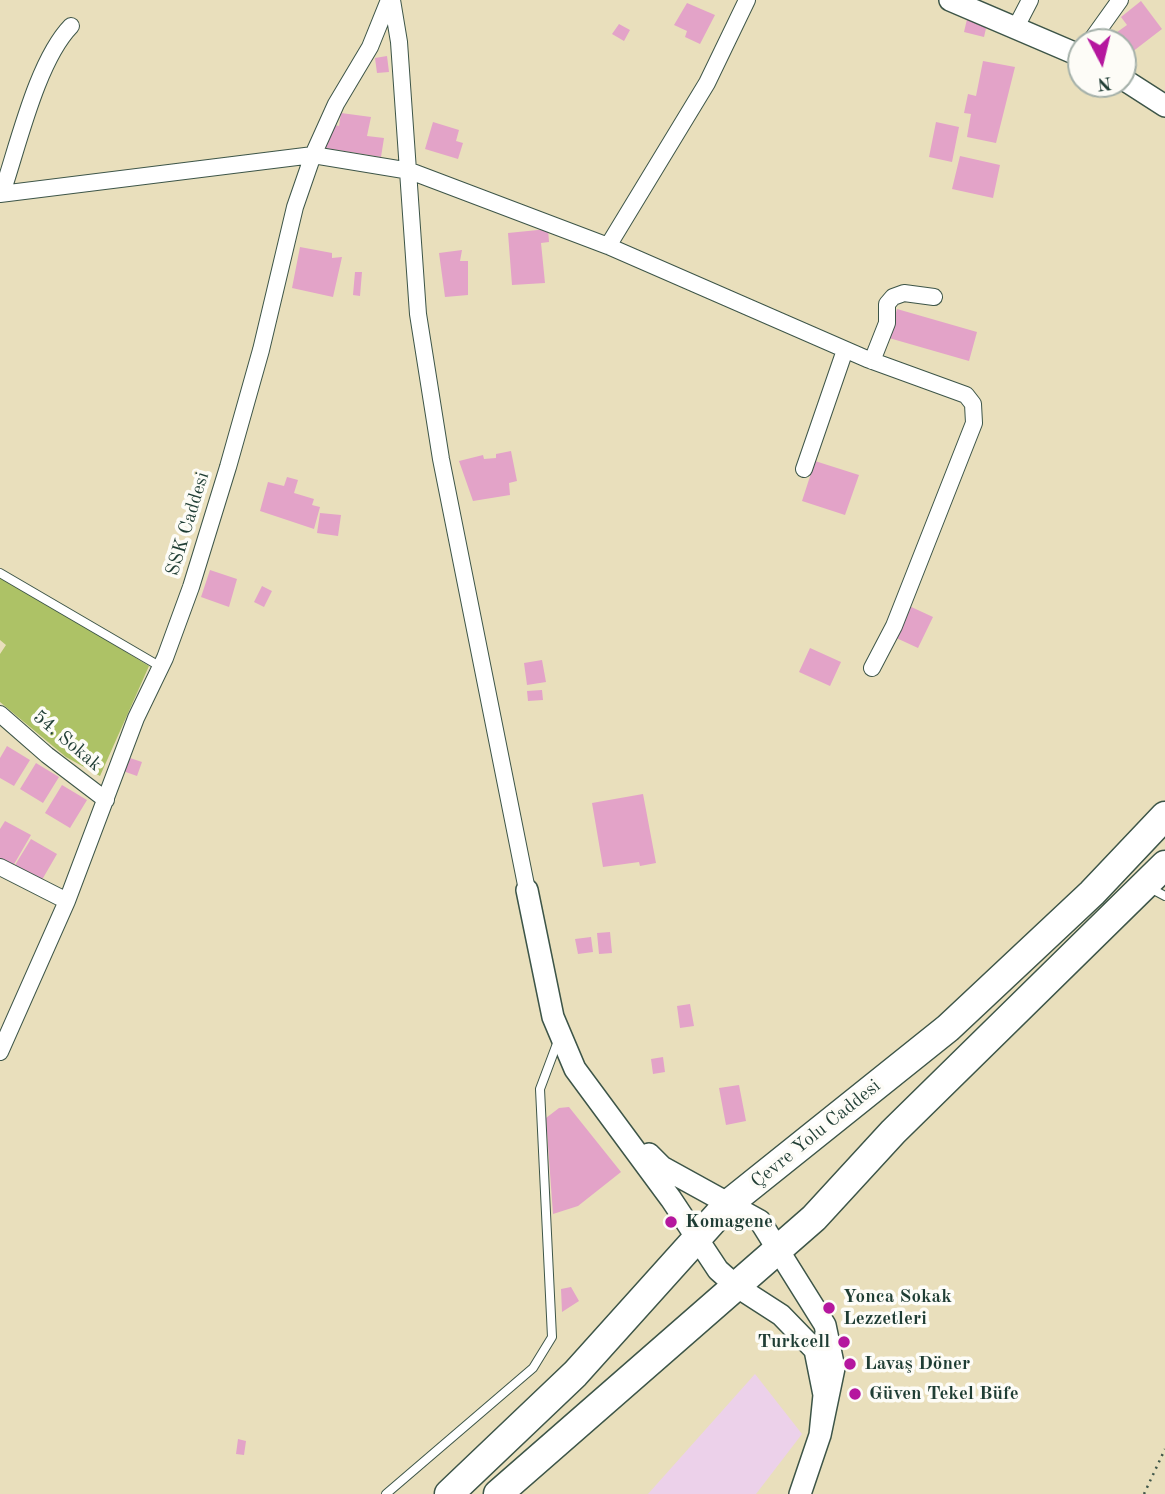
<!DOCTYPE html>
<html>
<head>
<meta charset="utf-8">
<style>
  body { margin:0 }
  #map { position:relative; width:1165px; height:1494px; overflow:hidden; background:#e9dfbc; font-family:"Old Standard TT",serif }
  canvas { display:block }
  .north { position:absolute; left:1067px; top:28px; width:70px; height:70px; box-sizing:border-box; background:#fdfcf7; border:2px solid #a4b0a9; border-radius:50%; rotate:173deg; font-size:19px; font-weight:700; line-height:28px; text-align:center; color:#1f3d34 }
  .north::after { content:''; display:block; margin:auto; width:24px; height:32px; background:#b5179e; clip-path:polygon(50% 0,100% 100%,50% 72%,0 100%) }
</style>
</head>
<body>
<div id="map">
<canvas width="1165" height="1494"></canvas>
<div class="north">N</div>
</div>
<script>
const context = document.querySelector('canvas').getContext('2d');
context.lineJoin = 'round';
function fillPath(path, color) {
  context.fillStyle = color;
  context.fill(path, 'evenodd');
}
function strokePath(path, color, width, dash) {
  context.strokeStyle = color;
  context.lineWidth = width;
  context.lineCap = dash ? 'butt' : 'round';
  context.setLineDash(dash || []);
  context.stroke(path);
}
function label(font, color, halo, rows, align = 'center') {
  context.font = font + ' "Old Standard TT",serif';
  context.lineWidth = 7;
  context.setLineDash([]);
  context.textBaseline = 'middle';
  context.strokeStyle = halo;
  context.fillStyle = color;
  for (const [text, x, y, turn = 0] of rows) {
    context.save();
    context.translate(x, y);
    context.rotate((+turn || 0) * Math.PI / 180);
    context.textAlign = isNaN(turn) ? turn : align;
    if (halo) context.strokeText(text, 0, 0);
    context.fillText(text, 0, 0);
    context.restore();
  }
}
fillPath(new Path2D(`
  M755,1374L802,1434L756,1494H648Z`), '#ecd1ea');
fillPath(new Path2D(`
  M0,575L149,666L100,776L66,757L0,702V654L6,645L0,640Z`), '#adc266');
fillPath(new Path2D(`
  M1141,1L1162,29L1123,59V42L1106,40L1127,25L1121,17Z
  M687,3L715,15L700,44L685,37L687,31L674,25Z
  M968,15L988,20L984,37L964,32Z
  M619,24L630,30L624,41L612,34Z
  M387,56L389,72L377,73L375,58Z
  M983,61L1015,67L996,143L967,137L971,114L964,113L968,94L976,96Z
  M341,113L371,117L367,136L384,138L381,157L325,148L331,124L339,126Z
  M433,122L459,130L456,141L463,143L458,159L425,149Z
  M936,122L959,127L952,162L929,157Z
  M960,156L1000,165L993,198L952,189Z
  M548,229L549,242L541,243L545,283L512,285L508,233Z
  M300,247L332,253V258L342,257L333,297L292,288Z
  M462,250L460,261H468V295L445,297L439,253Z
  M355,272H362L360,296L353,295Z
  M897,309L977,332L969,361L889,338Z
  M511,451L517,481L509,483L510,495L473,501L459,461L483,455L484,459L496,458V454Z
  M815,461L859,475L845,515L802,501Z
  M287,477L298,480L294,493L314,499L312,505L320,507L314,529L260,511L268,482L284,486Z
  M320,513L341,515L338,536L317,533Z
  M210,570L237,579L229,607L201,597Z
  M262,586L272,591L264,607L254,602Z
  M907,605L933,617L918,648L892,636Z
  M810,648L841,662L830,686L799,672Z
  M542,660L546,682L527,685L524,663Z
  M542,690L543,700L528,701L527,691Z
  M7,746L30,760L14,786L0,778V758Z
  M127,757L142,762L137,776L123,771Z
  M36,763L59,777L43,803L20,789Z
  M62,785L87,800L70,828L45,813Z
  M643,794L656,863L640,866L639,862L603,867L592,803Z
  M5,821L31,835L13,866L0,859V829Z
  M31,839L57,854L39,885L12,870Z
  M610,932L612,953L599,954L597,933Z
  M591,937L593,952L578,954L575,939Z
  M690,1004L694,1026L680,1028L677,1006Z
  M663,1057L665,1072L653,1074L651,1059Z
  M739,1085L746,1121L726,1125L719,1088Z
  M569,1107L621,1172L578,1206L553,1214L546,1118L559,1108Z
  M571,1287L579,1301L562,1312L561,1289Z
  M238,1439L246,1441L244,1455L236,1454Z`), '#e3a3c8');
const lane = new Path2D(`
  M0,573L161,667
  M1150,888L1165,896
  M386,1494L533,1368L552,1337L540,1089L558,1041`);
const street = new Path2D(`
  M392,0L399,42L418,314L441,459L527,890
  M1015,29L1030,0
  M1090,42L1120,0
  M2,193C18,146 37,61 71,26
  M0,194L313,155L410,171L608,246L867,359L966,395L973,404L974,423L894,626L872,668
  M608,246L707,83L747,0
  M872,361L887,323V304L893,297L904,293L934,297
  M804,469L845,350
  M0,714L47,755L106,800
  M0,867L67,901
  M0,1052L67,901L136,718L165,658L191,587L228,467L261,350L295,207L313,155L336,104L370,47L389,0`);
const secondary = new Path2D(`
  M950,0L1081,56
  M1123,79L1165,106
  M527,890L553,1017L575,1069L671,1199L718,1270L736,1286L781,1315L815,1350L824,1395L820,1435
  M649,1154L662,1167L760,1221L825,1325L834,1368L820,1435L800,1494`);
const highway = new Path2D(`
  M449,1494L575,1374L727,1205L948,1028L1092,893L1165,816
  M498,1494L814,1218L893,1132L1165,865`);
strokePath(lane, '#3d5548', 10);
strokePath(street, '#3d5548', 18);
strokePath(secondary, '#3d5548', 24);
strokePath(highway, '#3d5548', 31);
strokePath(new Path2D(`
  M1144,1494L1165,1449`), '#3d5548', 2.5, [2, 5]);
strokePath(lane, '#fff', 8);
strokePath(street, '#fff', 16);
strokePath(secondary, '#fff', 21);
strokePath(highway, '#fff', 28);
for (const [x, y, r, color] of [
  [671,1222,7,"#b5179e"],
  [829,1308,7,"#b5179e"],
  [844,1342,7,"#b5179e"],
  [850,1364,7,"#b5179e"],
  [855,1394,7,"#b5179e"]
]) {
  const dot = new Path2D();
  dot.arc(x, y, r, 0, 2 * Math.PI);
  context.fillStyle = color;
  context.fill(dot);
  strokePath(dot, '#fdfcf7', 2.5);
}
label('19px', '#1f3d34', '#fdfcf7', [
  ["SSK Caddesi",188,524,-73],
  ["54. Sokak",67,741,40],
  ["Çevre Yolu Caddesi",816,1134,-39]
]);
label('bold 19px', '#1f3d34', '#fdfcf7', [
  ["Komagene",685,1222],
  ["Yonca Sokak",843,1297],
  ["Lezzetleri",843,1319],
  ["Turkcell",830,1342,"right"],
  ["Lavaş Döner",864,1364],
  ["Güven Tekel Büfe",869,1394]
], 'left');
</script>
</body>
</html>
